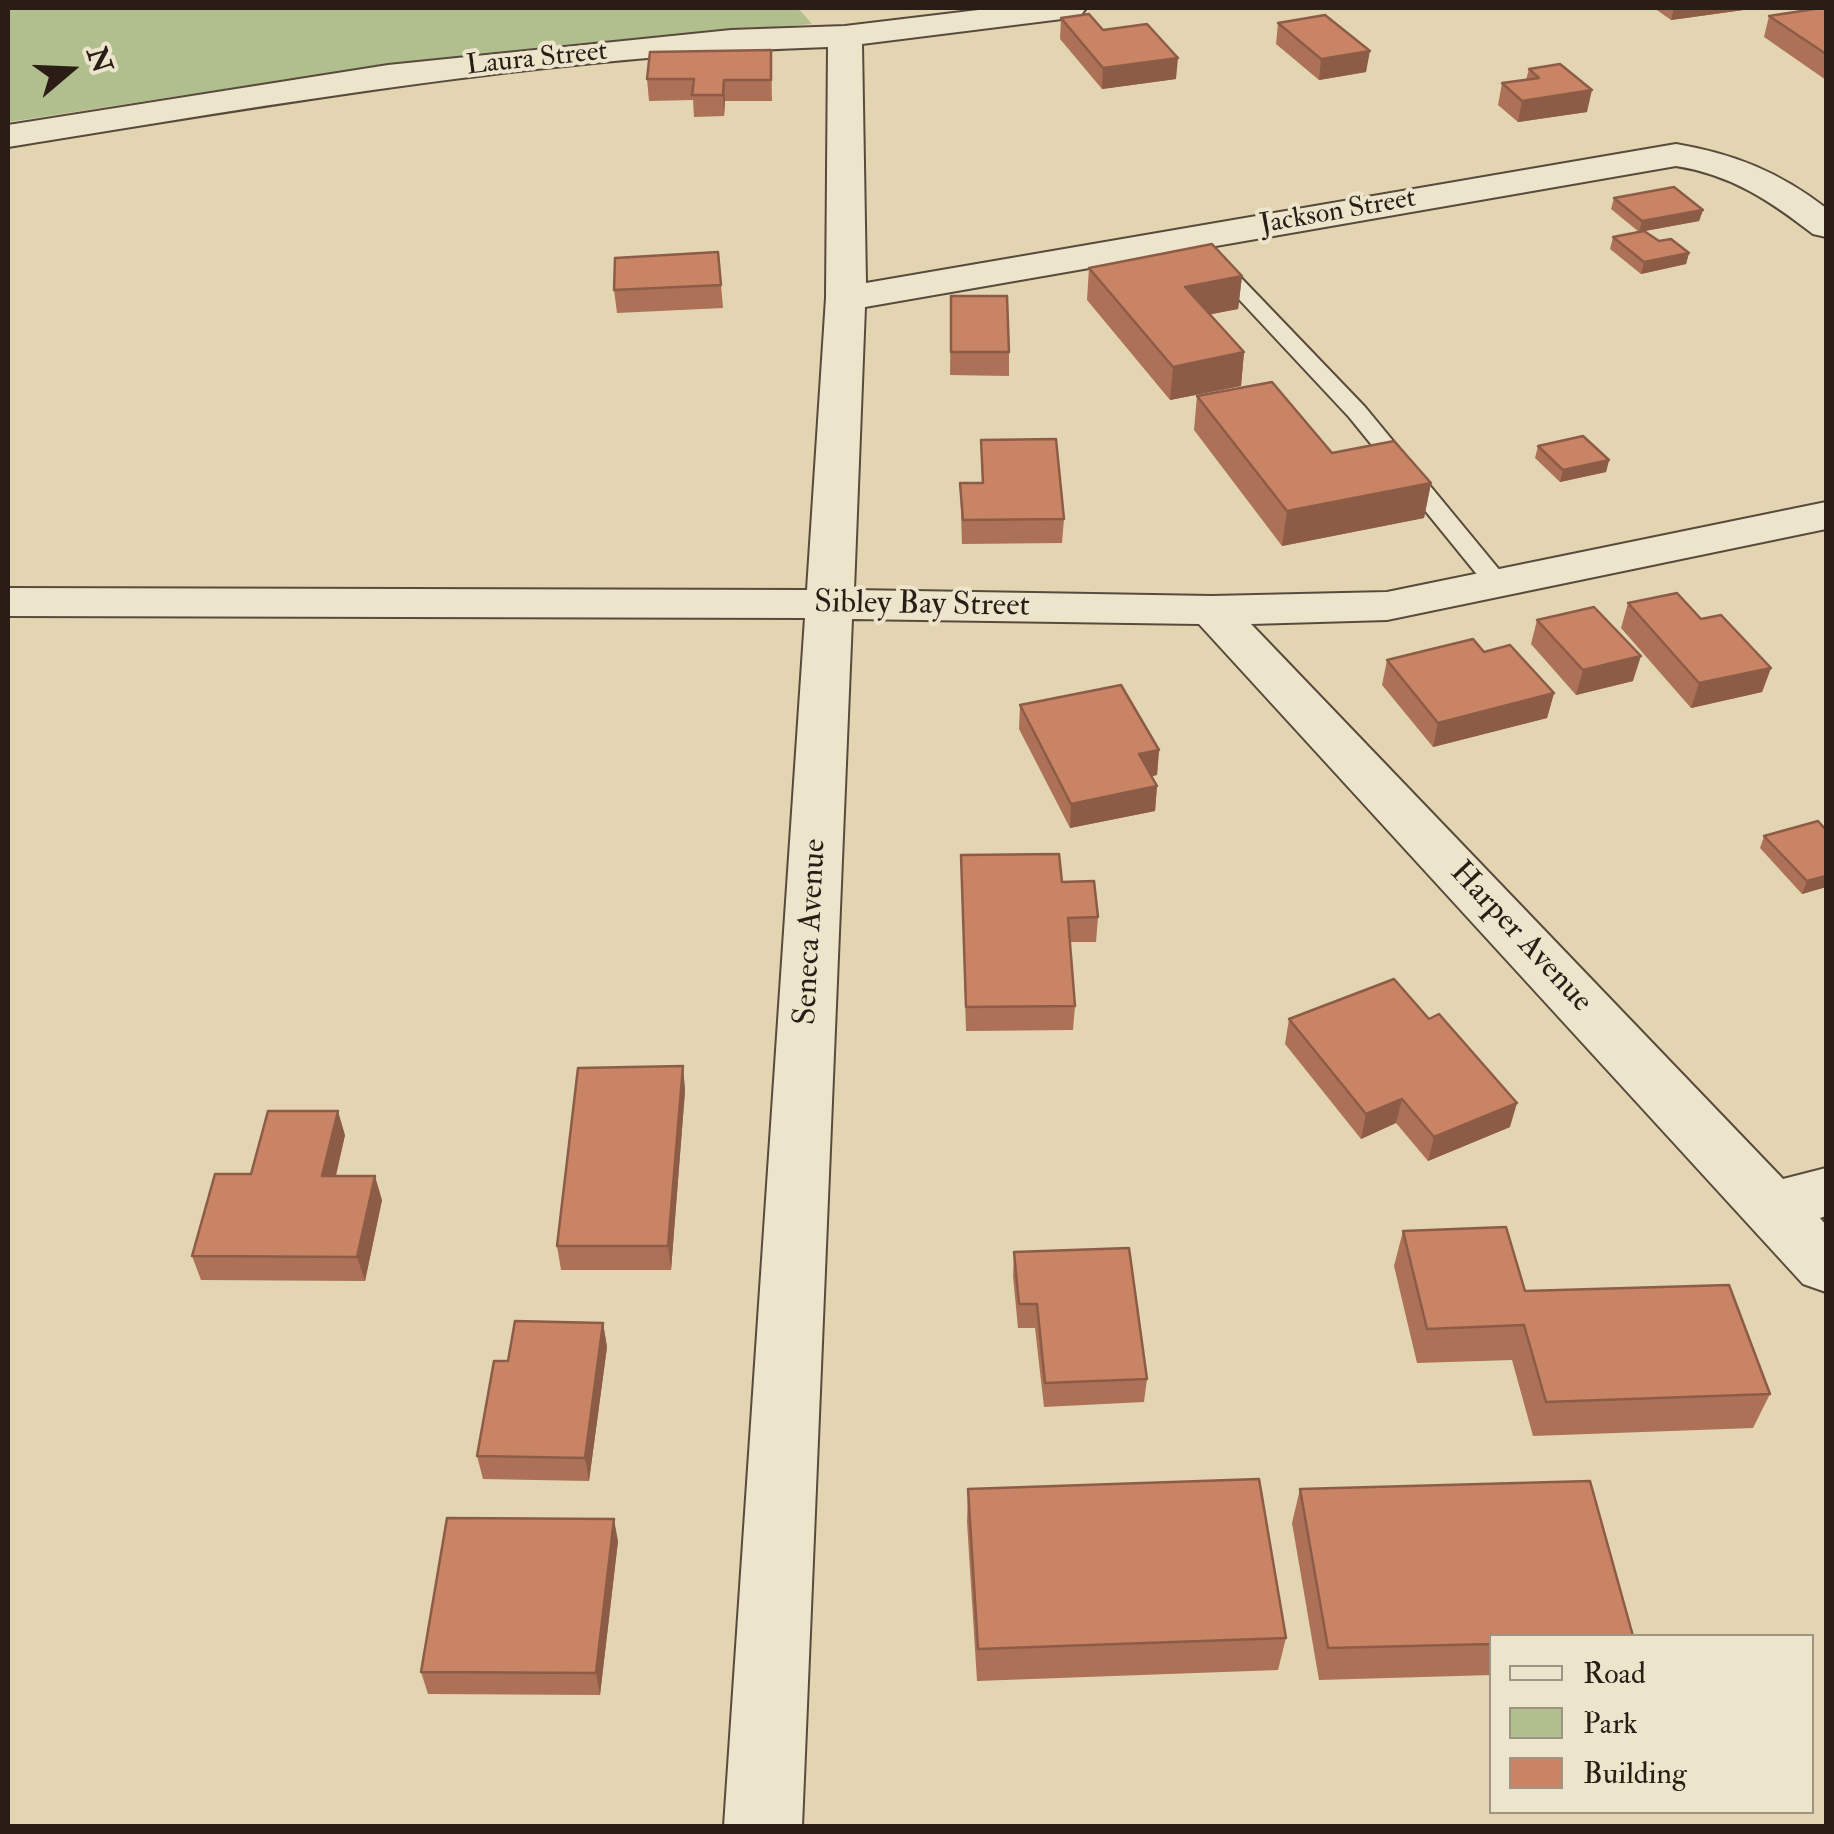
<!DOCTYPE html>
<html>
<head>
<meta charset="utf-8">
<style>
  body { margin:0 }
  #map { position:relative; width:1834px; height:1834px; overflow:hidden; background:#e3d5b1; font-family:"IM FELL Double Pica",serif }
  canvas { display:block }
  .frame { position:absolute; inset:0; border:10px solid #291d16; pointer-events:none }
  .legend { position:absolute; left:1489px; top:1634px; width:325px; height:180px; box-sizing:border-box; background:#ede4cc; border:2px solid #9f9483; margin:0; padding:12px 18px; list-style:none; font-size:30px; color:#291d16 }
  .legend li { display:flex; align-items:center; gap:20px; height:50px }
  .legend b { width:50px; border:2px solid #9f9483 }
  .north { position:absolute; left:20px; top:20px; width:100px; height:100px; -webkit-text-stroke:8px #ede4cc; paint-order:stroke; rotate:71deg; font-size:28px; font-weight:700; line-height:40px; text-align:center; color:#291d16 }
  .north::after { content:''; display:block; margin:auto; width:35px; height:45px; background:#291d16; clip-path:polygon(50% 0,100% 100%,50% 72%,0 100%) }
</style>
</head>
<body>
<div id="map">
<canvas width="1834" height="1834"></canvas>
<div class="frame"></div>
<ul class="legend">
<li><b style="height:12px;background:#ede4cc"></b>Road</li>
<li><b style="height:28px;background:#b1be8e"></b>Park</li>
<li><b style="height:28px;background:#c98365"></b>Building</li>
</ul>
<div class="north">N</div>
</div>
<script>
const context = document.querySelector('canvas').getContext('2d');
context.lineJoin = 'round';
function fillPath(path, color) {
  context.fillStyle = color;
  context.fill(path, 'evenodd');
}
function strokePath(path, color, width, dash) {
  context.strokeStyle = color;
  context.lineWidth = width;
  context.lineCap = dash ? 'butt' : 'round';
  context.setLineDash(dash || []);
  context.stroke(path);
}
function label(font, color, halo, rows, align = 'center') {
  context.font = font + ' "IM FELL Double Pica",serif';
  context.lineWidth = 8;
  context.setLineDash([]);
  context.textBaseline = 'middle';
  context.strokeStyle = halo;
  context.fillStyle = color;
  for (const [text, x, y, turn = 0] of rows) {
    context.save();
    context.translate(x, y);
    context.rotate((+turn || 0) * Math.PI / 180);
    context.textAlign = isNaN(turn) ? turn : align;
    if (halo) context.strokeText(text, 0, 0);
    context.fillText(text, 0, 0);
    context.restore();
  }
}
fillPath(new Path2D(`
  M8,8H798L812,24L402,62L8,122Z`), '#b1be8e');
const service = new Path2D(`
  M1214,255L1221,257L1365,407L1506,578L1510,583L1506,588H1488L1349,417L1207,265L1203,261L1207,257Z`);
const minor = new Path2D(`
  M995,8H1086L1081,15L1070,18L862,44L866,283L1676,144C1735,154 1779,172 1826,208V237L1813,234C1769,200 1732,175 1676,166L865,307L854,590L1212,596L1387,592L1826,502V529L1387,620L1251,624L1783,1179L1826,1168V1216L1820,1218L1826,1225V1292L1803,1284L1199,624L852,619L802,1826H724L805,618L8,616V588L807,590L826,298L828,47C552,56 280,103 8,147V125L388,65L731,30L845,26Z`);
strokePath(service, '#584b3d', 4);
strokePath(minor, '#584b3d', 4);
fillPath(service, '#ede4cc');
fillPath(minor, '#ede4cc');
fillPath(new Path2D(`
  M1654,8H1758L1671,20Z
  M1826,8V80L1764,37L1769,16Z
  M1061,18L1176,79L1102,89L1060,39Z
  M1278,23L1366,72L1319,80L1276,44Z
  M771,50L772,101H725L724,116L694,117L693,100L649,101L647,79Z
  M1529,69L1587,112L1518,122L1498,105L1502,83L1526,80Z
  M1614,198L1703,210L1699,221L1645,231L1659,241L1689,253L1686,264L1641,274L1610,249L1613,237L1639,232L1611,209Z
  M1089,268L1242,276L1238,309L1210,314L1244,352L1241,386L1170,400L1087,300Z
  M721,285L723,308L617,313L614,290Z
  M951,296L1009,352V376L950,375Z
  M1197,396L1332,453L1431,483L1424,518L1282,546L1194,430Z
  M981,440L1064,519L1062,543L962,544L960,483H982Z
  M1538,446L1609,460L1606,472L1560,482L1535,458Z
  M1628,603L1701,619L1771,668L1762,692L1691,708L1621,628Z
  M1537,620L1633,681L1576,695L1531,644Z
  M1484,652L1554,693L1547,718L1433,747L1382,685L1387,660Z
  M1020,705L1159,750L1157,775L1152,776L1157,786L1155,811L1070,828L1019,729Z
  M1764,836L1826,887L1802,894L1760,848Z
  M961,855L1062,882L1098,917L1096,942H1070L1075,1006L1073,1030L966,1031Z
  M1289,1019L1510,1127L1428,1161L1396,1123L1361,1139L1285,1044Z
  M683,1066L685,1091L671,1270H561L557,1246Z
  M345,1135L336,1176L382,1200L365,1281L201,1280L192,1256Z
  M1403,1231L1525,1291L1770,1394L1753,1428L1533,1436L1512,1360L1417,1363L1394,1266Z
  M1014,1252L1147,1379L1144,1402L1044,1407L1035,1328H1018L1013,1276Z
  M603,1323L607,1347L589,1481L483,1479L477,1456L508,1361Z
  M968,1489L1286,1638L1278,1670L977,1681L967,1522Z
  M1300,1489L1492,1636V1675L1319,1680L1292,1523Z
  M618,1541L600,1695L428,1694L421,1672Z`), '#ad7157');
fillPath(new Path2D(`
  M1674,8H1758L1671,20Z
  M1370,51L1366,72L1319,80L1321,59Z
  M1178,58L1176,79L1102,89L1103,68Z
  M724,80L725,101L724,116L723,95Z
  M1592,90L1587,112L1518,122L1522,101Z
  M1703,210L1699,221L1639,232L1642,221Z
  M1689,253L1686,264L1641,274L1644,262Z
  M1242,276L1238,309L1182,320L1185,287Z
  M1244,352L1241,386L1170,400L1173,367Z
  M1609,460L1606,472L1560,482L1563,470Z
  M1431,483L1424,518L1282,546L1287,511Z
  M1641,656L1633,681L1576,695L1583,670Z
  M1771,668L1762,692L1691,708L1699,683Z
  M1554,693L1547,718L1433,747L1438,723Z
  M1159,750L1157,775L1137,779L1139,754Z
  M1157,786L1155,811L1070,828L1071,804Z
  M1826,876V887L1802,894L1807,881Z
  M683,1066L685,1091L671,1270L668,1246Z
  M1402,1099L1396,1123L1361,1139L1366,1114Z
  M1517,1103L1510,1127L1428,1161L1434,1137Z
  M338,1111L345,1135L330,1200L322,1176Z
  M375,1176L382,1200L365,1281L357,1257Z
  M603,1323L607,1347L589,1481L585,1458Z
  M614,1519L618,1541L600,1695L596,1673Z`), '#8d5c47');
const building = new Path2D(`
  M1821,8H1826V54L1769,16Z
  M1089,14L1103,30L1147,24L1178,58L1103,68L1061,18Z
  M1325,15L1370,51L1321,59L1278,23Z
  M771,50V80H724L723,95H692L694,79H647L650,52Z
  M1560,64L1592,90L1522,101L1502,83L1539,78L1529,69Z
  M1674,187L1703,210L1642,221L1614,198Z
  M1644,231L1659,241L1671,239L1689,253L1644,262L1613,237Z
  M1212,244L1242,276L1185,287L1244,352L1173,367L1089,268Z
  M718,252L721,285L614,290L615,258Z
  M951,296H1007L1009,352H951Z
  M1272,382L1332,453L1394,441L1431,483L1287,511L1197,396Z
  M1583,436L1609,460L1563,470L1538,446Z
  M1056,439L1064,519L963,520L960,483H983L981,440Z
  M1677,593L1701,619L1721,615L1771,668L1699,683L1628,603Z
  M1594,607L1641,656L1583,670L1537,620Z
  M1473,639L1484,652L1510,645L1554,693L1438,723L1387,660Z
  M1121,685L1159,750L1139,754L1157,786L1071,804L1020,705Z
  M1818,821L1826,830V876L1807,881L1764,836Z
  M1059,854L1062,882L1094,881L1098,917L1068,918L1075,1006L966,1007L961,855Z
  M1394,979L1429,1019L1439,1014L1517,1103L1434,1137L1402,1099L1366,1114L1289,1019Z
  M683,1066L668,1246H557L578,1068Z
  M268,1111H338L322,1176H375L357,1257L192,1256L215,1174H251Z
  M1506,1227L1525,1291L1729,1285L1770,1394L1546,1402L1524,1325L1427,1329L1403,1231Z
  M1129,1248L1147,1379L1045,1383L1037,1304H1019L1014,1252Z
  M515,1321L603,1323L585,1458L477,1456L494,1361H508Z
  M1259,1479L1286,1638L978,1649L968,1489Z
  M1590,1481L1633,1636H1492V1644L1328,1648L1300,1489Z
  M447,1518L614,1519L596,1673L421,1672Z`);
fillPath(building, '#c98365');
strokePath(building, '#8d5c47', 2.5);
label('28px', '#291d16', '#ede4cc', [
  ["Laura Street",537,60,-6],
  ["Jackson Street",1338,213,-10]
]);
label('32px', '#291d16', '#ede4cc', [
  ["Sibley Bay Street",922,606,1],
  ["Seneca Avenue",812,932,-87],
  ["Harper Avenue",1520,938,47]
]);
</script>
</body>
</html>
